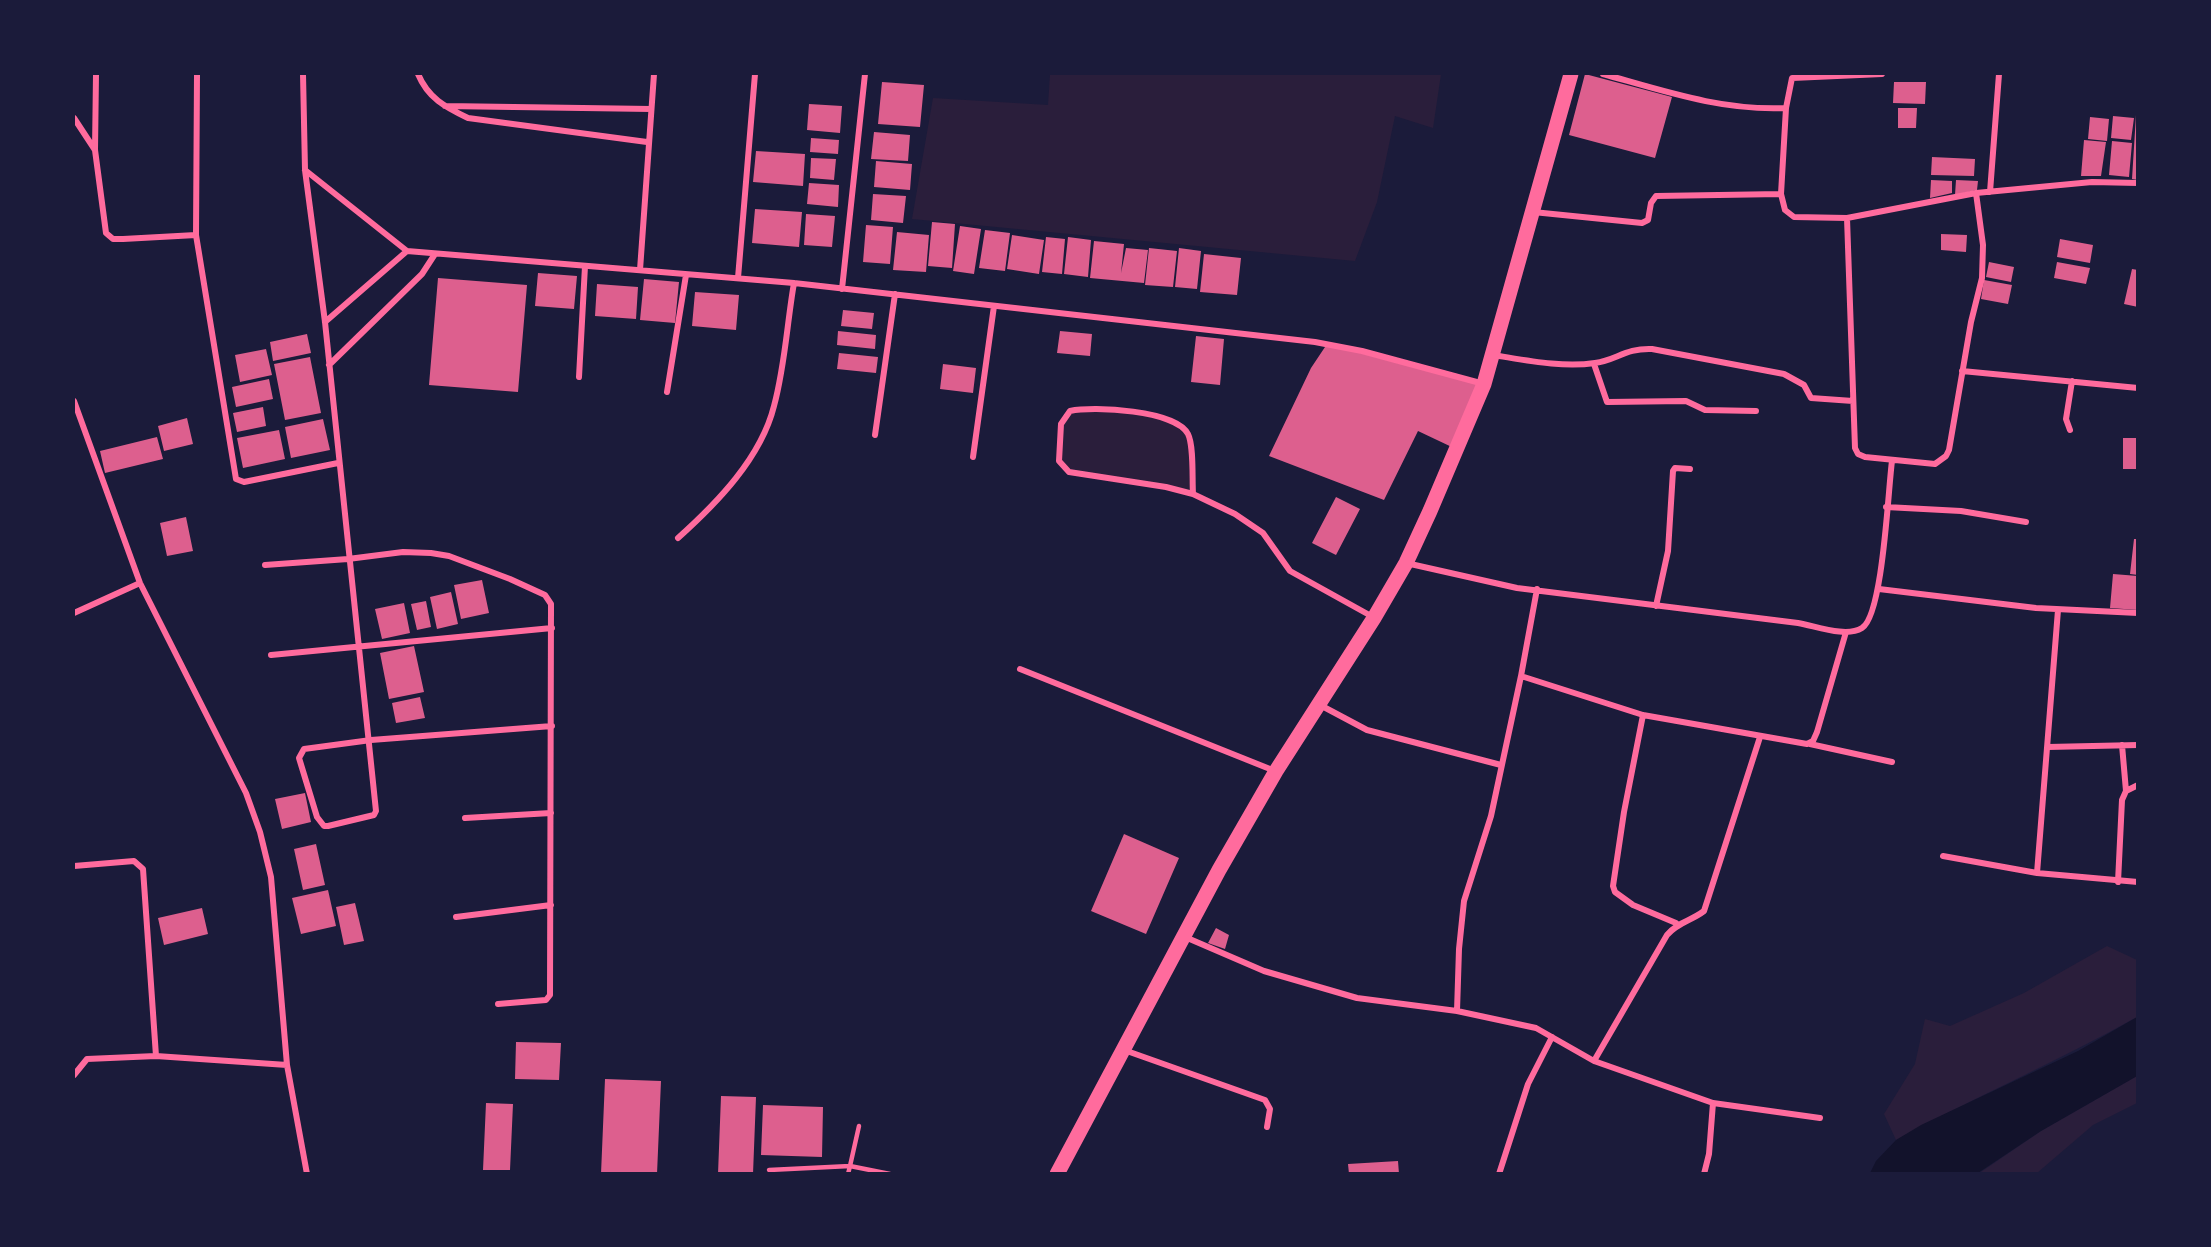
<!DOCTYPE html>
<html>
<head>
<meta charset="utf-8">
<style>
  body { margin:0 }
  #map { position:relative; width:2211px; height:1247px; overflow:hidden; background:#1b1b3a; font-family:Cabin,sans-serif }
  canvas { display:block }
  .frame { position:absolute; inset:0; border:75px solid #1b1b3a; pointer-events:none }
</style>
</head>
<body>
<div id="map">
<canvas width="2211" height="1247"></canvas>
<div class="frame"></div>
</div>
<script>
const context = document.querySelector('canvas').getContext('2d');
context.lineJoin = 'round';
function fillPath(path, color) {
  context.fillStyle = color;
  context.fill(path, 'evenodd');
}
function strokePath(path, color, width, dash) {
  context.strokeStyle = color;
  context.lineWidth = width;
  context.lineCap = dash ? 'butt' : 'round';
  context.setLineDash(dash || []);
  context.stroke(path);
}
fillPath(new Path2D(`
  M1050,74H1441L1433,128L1395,116L1377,202L1355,261L912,219L933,98L1048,105Z
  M1090,407L1165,418L1190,436L1193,494L1069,472L1059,461L1061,424L1070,411Z
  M2107,946L2137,960V1017C2058,1061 1975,1097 1896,1140L1884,1114L1915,1064L1925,1019L1950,1026L2024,993Z
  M2137,1076V1103L2093,1125L2037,1173L1978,1174L2041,1131Z`), '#2a1e3b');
fillPath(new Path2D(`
  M2137,1017V1076L2041,1131L1978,1173H1870L1876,1161L1896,1140L1921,1125L2078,1051Z`), '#12122b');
fillPath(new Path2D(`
  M1585,74L1672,97L1655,158L1569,135Z
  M882,82L924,85L920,127L878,124Z
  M1894,82H1926L1925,104L1893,103Z
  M809,104L842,106L840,133L807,130Z
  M1898,108H1917L1916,128H1898Z
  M2136,115H2138V180L2132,179Z
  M2113,116L2134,118L2131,140L2111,138Z
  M2090,117L2109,119L2107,141L2088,139Z
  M874,132L910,135L908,161L871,159Z
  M811,138L839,140L838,154L810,152Z
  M2084,140L2106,142L2101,176H2081Z
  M2112,141L2132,143L2129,177L2109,175Z
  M756,151L805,154L803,186L753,182Z
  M1932,157L1975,159L1974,176L1931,175Z
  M811,158L836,159L834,180L810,178Z
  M876,161L912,164L910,190L874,187Z
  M1931,180L1952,181V193L1930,198Z
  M1956,180L1978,181L1977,190L1955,195Z
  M809,183L839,185L838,207L807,204Z
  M873,194L906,196L903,223L871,220Z
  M755,209L802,212L799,247L752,243Z
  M806,214L835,216L832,247L804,245Z
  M932,222L955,224L952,268L928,266Z
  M866,225L893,227L890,264L863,262Z
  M960,226L981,229L974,274L953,271Z
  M985,230L1010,233L1005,271L979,268Z
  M897,232L929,235L926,272L893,270Z
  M1941,234L1967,235L1966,252L1941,250Z
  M1012,235L1044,240L1039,274L1007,269Z
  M1046,237L1065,239L1062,274L1042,272Z
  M1068,237L1091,240L1088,277L1064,274Z
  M2060,239L2093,245L2090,263L2057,257Z
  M1094,241L1124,244L1121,273L1126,248L1148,250L1144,283L1090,278Z
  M1149,248L1177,251L1173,287L1145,285Z
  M1179,248L1201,251L1197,289L1175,287Z
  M1204,254L1241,258L1237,295L1200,292Z
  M1989,262L2014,267L2011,282L1986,277Z
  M2057,262L2090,268L2086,284L2054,278Z
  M2132,269L2138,270V307L2124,304Z
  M538,273L577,276L574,309L535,306Z
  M438,278L527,285L518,392L429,385Z
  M644,279L679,282L675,323L640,320Z
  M1984,280L2012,285L2008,304L1981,299Z
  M597,284L638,287L636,319L595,316Z
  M695,292L739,295L736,330L692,326Z
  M843,310L874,313L872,329L841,326Z
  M838,331L876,335L875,349L837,345Z
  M1060,331L1092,334L1090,356L1057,353Z
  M307,334L311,353L273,361L270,342Z
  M1196,336L1224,339L1220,385L1191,382Z
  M1327,344L1483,386L1456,449L1418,431L1384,500L1269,456L1311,368Z
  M266,349L272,375L240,382L235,355Z
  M839,353L878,357L876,373L837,369Z
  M310,357L321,413L285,420L274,364Z
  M943,364L976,368L973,393L940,389Z
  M269,379L273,399L236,407L232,387Z
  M263,407L266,426L237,432L233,413Z
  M187,418L193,444L164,451L158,426Z
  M323,419L330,450L291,458L285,427Z
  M279,430L285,459L243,468L237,438Z
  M157,437L163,459L105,473L100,451Z
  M2123,438H2138V469H2123Z
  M1336,497L1360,509L1336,555L1312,543Z
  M186,517L193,551L167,556L160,523Z
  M2134,539H2138V575L2130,574Z
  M2113,574L2138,576V610L2110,608Z
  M482,580L489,613L461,619L454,585Z
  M451,592L458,624L437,629L430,597Z
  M426,601L431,627L417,630L411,604Z
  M404,603L410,633L382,639L375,609Z
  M414,646L424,692L389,699L380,653Z
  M420,697L425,718L396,723L392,703Z
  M305,793L311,822L282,829L275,799Z
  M1124,834L1179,858L1146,934L1091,911Z
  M316,844L325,885L303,890L294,849Z
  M328,890L336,926L301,934L292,898Z
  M355,903L364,941L344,945L336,907Z
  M202,908L208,934L164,945L158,918Z
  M1216,928L1229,935L1225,949L1208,943Z
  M516,1042L561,1043L559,1080L515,1079Z
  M605,1079L661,1081L657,1174H601Z
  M721,1096L756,1097L753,1174H718Z
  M486,1103L513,1104L510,1170H483Z
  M763,1105L823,1107L822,1157L761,1155Z
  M1398,1161L1399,1174H1349L1348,1164Z`), '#dd5f8e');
strokePath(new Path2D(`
  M859,1126L850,1166L890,1174
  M769,1170L850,1166L848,1174`), '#ff6b9d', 4.5);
strokePath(new Path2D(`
  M96,74L95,150L106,233L113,239H123L196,235
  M197,74L196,235L236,479L244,482L338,463
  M303,74L305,170L325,322L376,811L374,815L328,826H324L317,817L299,758L304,749L371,740L552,726
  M418,74C428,98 445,107 468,118L647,142
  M1603,74C1664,91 1722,111 1786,108
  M445,106L651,109
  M74,118L95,150
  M305,170L407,251L794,283L1315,342L1362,351L1484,384
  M1990,192L1999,74
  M1781,194L1786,108L1792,78L1882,74
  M1533,212L1642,223L1648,220L1651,203L1656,196L1781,194L1785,210L1794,217L1847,218L1976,193L2092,182L2138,183
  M1847,218L1855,448L1858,454L1865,457L1935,464L1946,456L1949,450L1971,322L1982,278L1983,245L1976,193
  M640,270L654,74
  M738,278L755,74
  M842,289L865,74
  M325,322L407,251
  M1493,355C1525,360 1562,368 1595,363C1617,360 1625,348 1652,349L1784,374L1804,385L1811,398L1853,401
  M1594,364L1607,402L1686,401L1705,410L1756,411
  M329,365L422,274L435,254
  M1962,371L2138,388
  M579,377L585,266
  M667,392L686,275
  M74,401L140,583L246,793L260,832L271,877L287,1065L307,1174
  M2070,430L2066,419L2072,381
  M875,435L895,294
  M973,457L994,306
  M1193,494C1192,479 1194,446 1188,434C1176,410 1093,406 1070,411L1061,424L1059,461L1069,472L1166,487L1193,494L1235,514L1263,533L1290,571L1373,617
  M1886,507L1961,511L2026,522
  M678,538C717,503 761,458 774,406C785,366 787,323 794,283
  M1406,563L1517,588L1798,623C1816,626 1846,638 1862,628C1883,615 1888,490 1892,461
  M265,565L348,559L403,552L431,553L449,556L510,579L545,595L551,604L550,995L546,1000L498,1004
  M1537,589L1521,676L1643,715L1807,744L1813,741L1817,732L1846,632
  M1879,589L2036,608L2138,613
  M1656,606L1668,551L1673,471L1675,468L1690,469
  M74,613L140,583
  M271,655L552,628
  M1020,669L1275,771
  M1320,705L1367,730L1501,765
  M1643,715L1624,812L1613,886L1615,892L1633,905L1676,923
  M1810,744L1892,762
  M2122,745L2126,791
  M2048,747L2138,745
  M465,818L551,813
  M1943,856L2037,873L2138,882
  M74,866L134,861L143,869L156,1056
  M2037,873L2058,610
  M2118,882L2122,800L2126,791L2138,785
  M456,917L551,905
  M1185,937L1264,971L1357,998L1457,1011L1536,1028L1594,1061L1713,1103L1820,1118
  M1457,1011L1459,949L1464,901L1491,816L1521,676
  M1124,1050L1265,1100L1270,1109L1267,1127
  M1594,1061L1667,935C1678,922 1691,921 1704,911L1760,737
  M74,1075L87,1059L156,1056L287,1065
  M1499,1174L1528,1084L1552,1037
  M1704,1174L1709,1154L1713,1103`), '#ff6b9d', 6);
strokePath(new Path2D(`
  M1057,1174L1219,870L1276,771L1374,618L1406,563L1430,511L1484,384L1571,74`), '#ff6b9d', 15);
</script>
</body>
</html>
